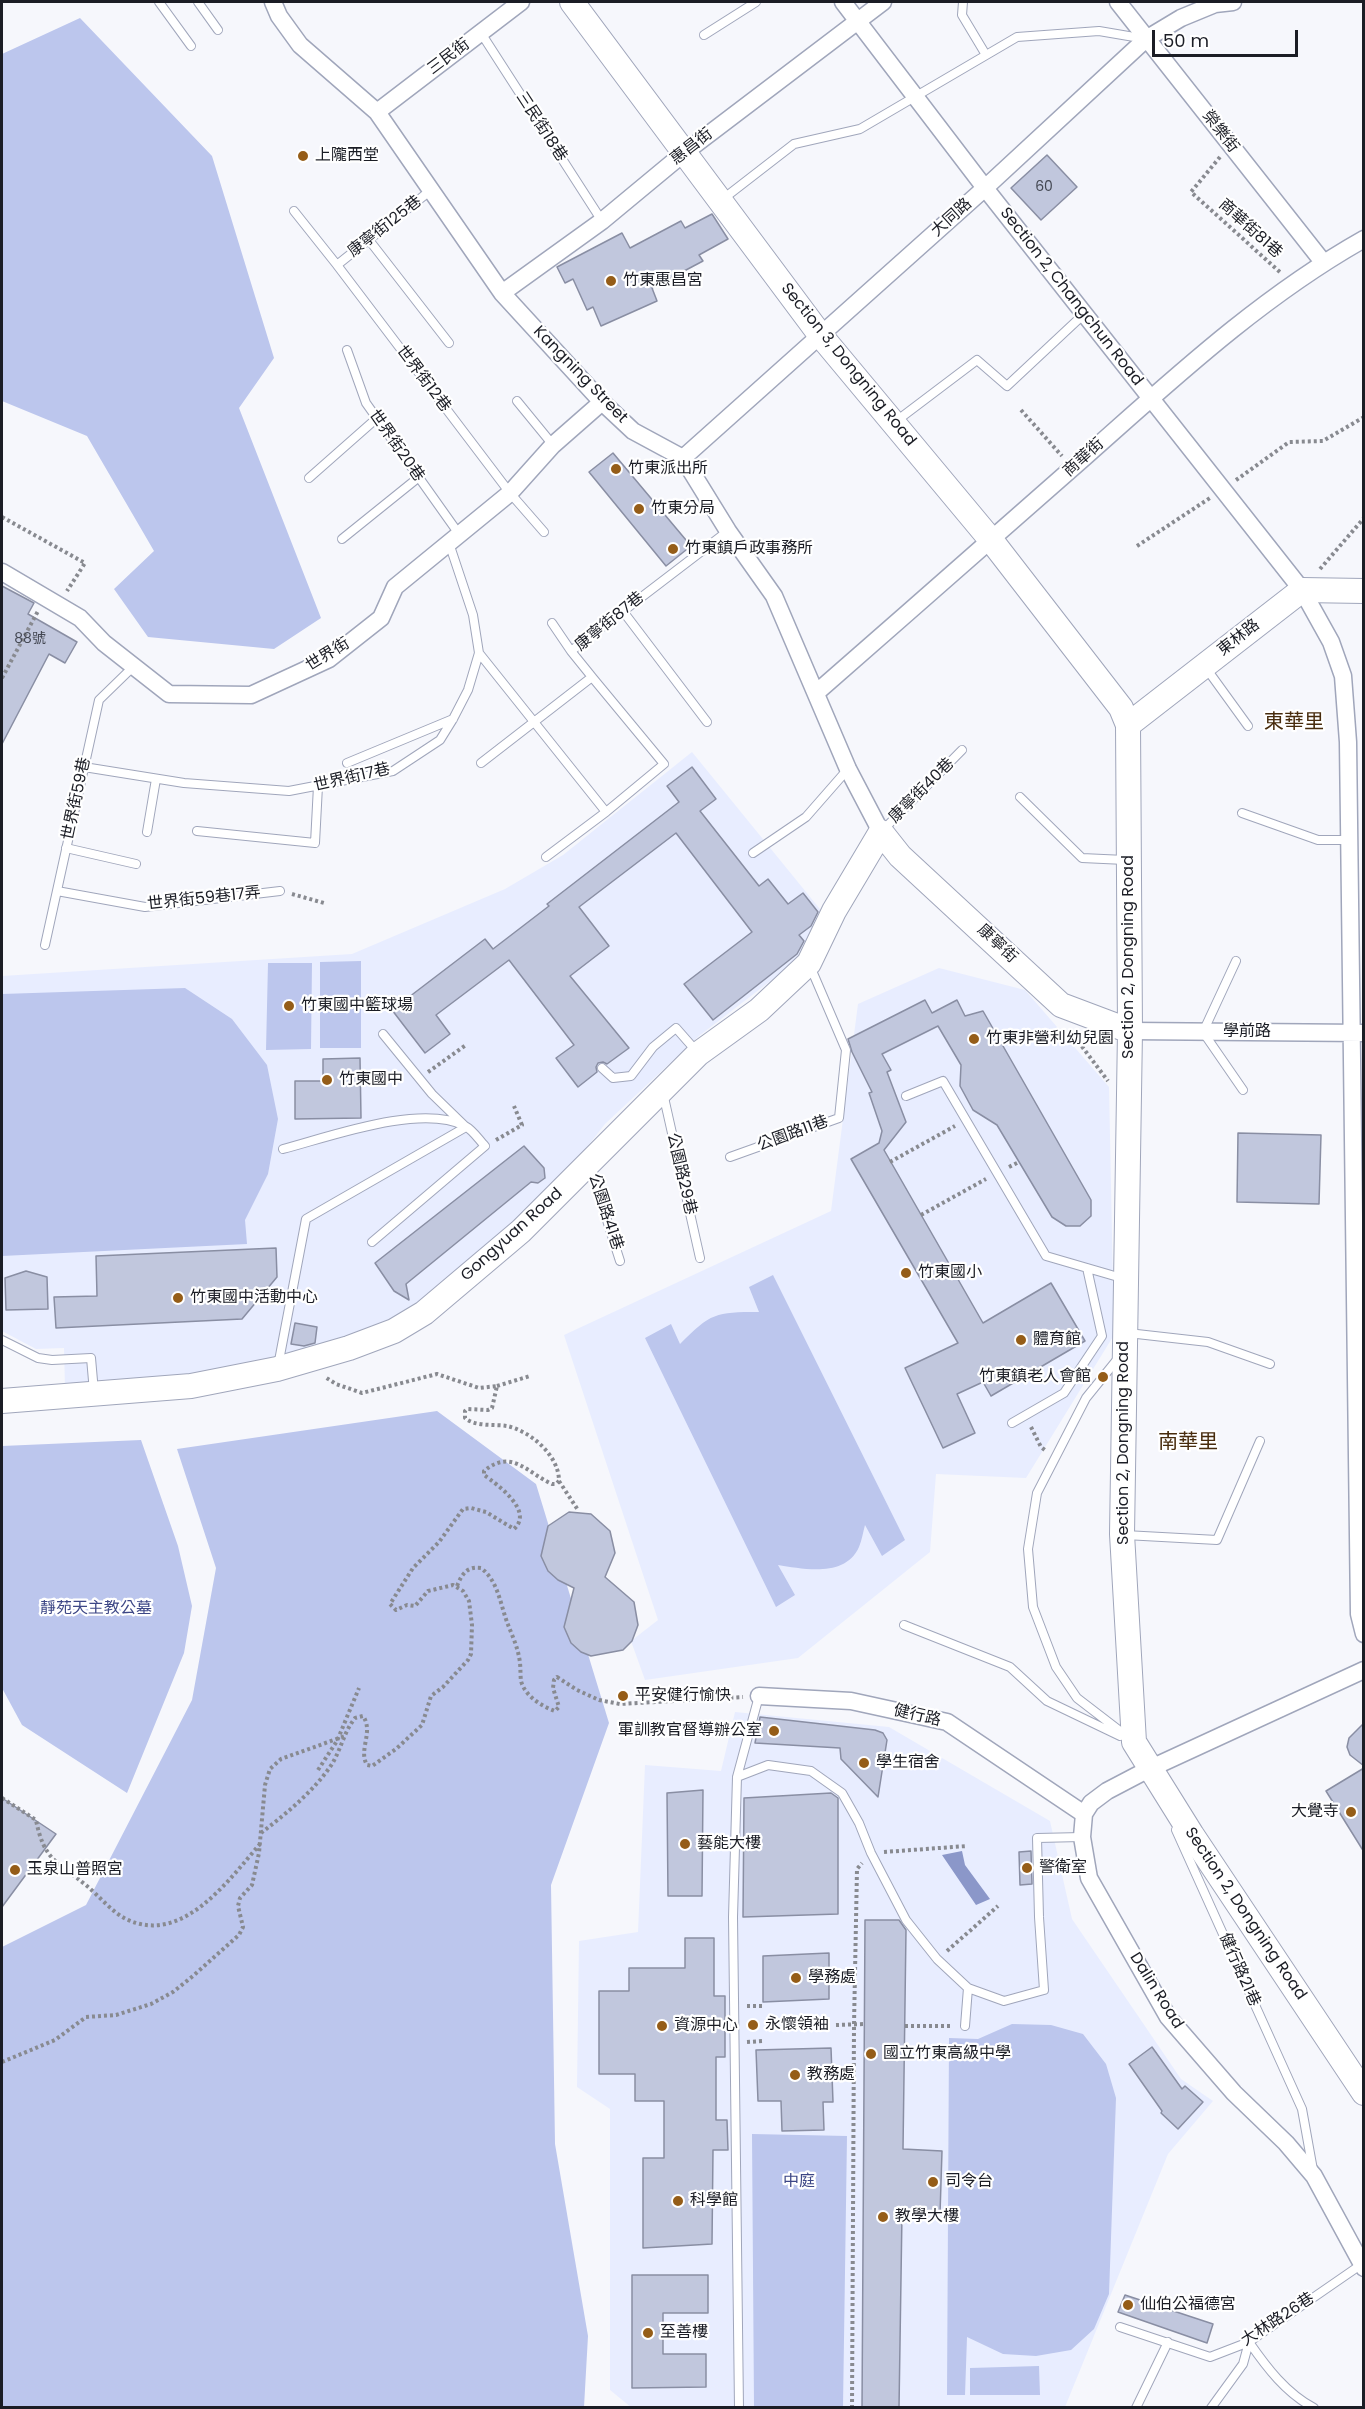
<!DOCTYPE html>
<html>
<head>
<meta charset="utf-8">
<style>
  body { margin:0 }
  #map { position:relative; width:1365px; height:2409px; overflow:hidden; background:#f6f7fc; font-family:Poppins,sans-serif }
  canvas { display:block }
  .frame { position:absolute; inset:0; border:3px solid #1b1d25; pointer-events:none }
  .scale { position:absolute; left:1152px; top:30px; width:146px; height:27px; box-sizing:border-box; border:3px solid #1b1d25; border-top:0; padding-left:8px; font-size:18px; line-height:21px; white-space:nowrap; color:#1b1d25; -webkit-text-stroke:4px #fff; paint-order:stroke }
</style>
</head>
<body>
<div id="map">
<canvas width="1365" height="2409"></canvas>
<div class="frame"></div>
<div class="scale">50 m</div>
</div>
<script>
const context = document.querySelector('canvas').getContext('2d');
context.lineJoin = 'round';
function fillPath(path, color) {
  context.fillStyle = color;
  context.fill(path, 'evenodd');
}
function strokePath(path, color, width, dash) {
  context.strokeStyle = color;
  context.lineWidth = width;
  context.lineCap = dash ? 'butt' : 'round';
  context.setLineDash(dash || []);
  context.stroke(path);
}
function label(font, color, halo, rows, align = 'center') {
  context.font = font + ' Poppins,"Noto Sans TC",sans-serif';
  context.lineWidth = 4.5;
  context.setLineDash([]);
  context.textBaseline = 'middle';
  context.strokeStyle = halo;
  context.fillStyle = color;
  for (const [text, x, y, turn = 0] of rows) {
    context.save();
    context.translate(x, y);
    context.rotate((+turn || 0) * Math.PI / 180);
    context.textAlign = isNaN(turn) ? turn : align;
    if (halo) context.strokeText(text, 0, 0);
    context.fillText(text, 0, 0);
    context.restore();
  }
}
fillPath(new Path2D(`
  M692,752L828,919L808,952L699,1036L605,1124L533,1216L429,1317L262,1375L65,1388L64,1348L36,1349L2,1331V976L352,954L505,889L563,855Z
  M939,968L1025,990L1109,1087L1114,1335L1026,1478L936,1474L930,1552L798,1658L645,1680L631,1641L658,1620L564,1335L831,1211L858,1004Z
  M735,1712L889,1727L1050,1821L1072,1919L1181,2079L1213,2101L1168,2154L1065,2407L632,2408L610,2390V2109L577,2087L579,1941L638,1932L645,1765L721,1771Z`), '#e8edff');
fillPath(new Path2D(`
  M80,18L212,156L274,358L239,408L321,618L274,649L148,637L114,589L154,551L87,436L2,401V54Z
  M361,961V1048H320V962Z
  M268,963H312L311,1049L266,1050Z
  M185,988L232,1019L267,1065L278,1119L268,1174L245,1220L247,1244L2,1256V994Z
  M773,1275L905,1540L882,1556L865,1525C863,1532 862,1540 859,1547C845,1578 804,1569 778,1565L795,1595L776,1607L645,1338L671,1324L680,1344C711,1313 715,1312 759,1312L749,1287Z
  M437,1411L536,1484L609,1723L551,1885L555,2144L588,2336L584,2407L2,2408V1947L86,1905L192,1700L216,1568L177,1449Z
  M141,1440L178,1546L192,1606L184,1653L127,1793L22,1725L2,1688V1446Z
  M1012,2024L1051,2025L1083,2034L1106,2064L1116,2098L1109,2294L1094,2329L1071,2350L1036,2356L1003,2354L967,2337L965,2395H947L949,2038L978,2039Z
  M752,2134L847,2136L843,2407H754Z
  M1039,2366L1040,2395H970V2368Z`), '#bcc6ed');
fillPath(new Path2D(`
  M962,1851L965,1865L990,1899L976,1905L942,1855Z`), '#8b97c9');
const building = new Path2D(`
  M1047,155L1077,187L1041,220L1011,188Z
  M712,214L728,239L699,255L703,261L652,288L657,301L601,326L593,307L587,310L573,279L565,283L557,267L622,233L630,248L681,221L685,228Z
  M613,453L691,546L666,566L589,472Z
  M2,586L34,603L28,614L77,642L65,663L49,654L2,744Z
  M692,767L716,799L700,811L759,886L768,879L788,904L803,893L818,912L811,926L799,935L804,941L797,954L713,1020L684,984L752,932L676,833L579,907L609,946L570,976L629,1048L607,1064L603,1062L598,1063L596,1067L597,1072L578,1087L556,1058L574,1045L509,960L436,1015L450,1034L425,1053L392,1010L485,939L493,949L549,906L547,904L679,802L667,786Z
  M925,1000L932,1013L957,1000L965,1016L983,1011L1091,1200V1216L1080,1226H1066L1052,1217L997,1125L973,1110L960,1086L961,1065L938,1026L882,1054L891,1070L887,1072L906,1122L884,1150L983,1323L1051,1283L1085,1341L991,1396L983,1382L957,1394L975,1433L943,1448L905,1368L958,1343L851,1159L879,1143L882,1131L869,1093L872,1092L852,1052L848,1039Z
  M360,1058L361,1118L295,1119V1081H323V1059Z
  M1238,1133L1321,1135L1319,1204L1237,1202Z
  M524,1146L544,1168L545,1178L538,1183L531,1182L406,1284L409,1300L394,1291L375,1263Z
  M276,1248L277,1277L242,1319L56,1328L54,1297L97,1296L96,1256Z
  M26,1271L47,1277L48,1309L6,1310L5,1278Z
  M295,1323L317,1327L315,1343L304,1346L291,1344Z
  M569,1512L591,1514L610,1531L615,1553L605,1577L634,1602L638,1625L632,1641L623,1650L591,1656L581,1652L571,1643L564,1627L574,1588L558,1580L548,1571L541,1556L548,1526Z
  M760,1717L875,1730L883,1733L887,1740L878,1797L841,1759L840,1748L755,1743Z
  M1364,1723V1766L1350,1755L1347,1747L1349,1738Z
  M1364,1768V1852L1326,1791Z
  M703,1790L702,1896H668L667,1793Z
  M831,1793L838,1798V1914L743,1917L744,1798Z
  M2,1798L56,1834L2,1907Z
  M1031,1851L1032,1884L1020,1885L1019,1852Z
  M865,1920H899L906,1930L903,2149L942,2151L940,2214L902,2213L899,2408H862Z
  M685,1938H714V1996H725V2057H716V2120H727L728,2150H713L712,2244L643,2248V2158H664V2101H635V2074H599V1991H629V1968H685Z
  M829,1953V1999L763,2002V1956Z
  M1152,2047L1182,2089L1185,2086L1203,2102L1178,2129L1161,2113L1162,2111L1129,2064Z
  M831,2048L833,2102H823L824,2130L782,2131L781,2101H758L756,2050Z
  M632,2275H708V2313H663V2354H706V2387L632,2388Z
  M1125,2295L1213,2324L1207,2343L1118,2312Z`);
fillPath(building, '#c1c7dd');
strokePath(building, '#898ea3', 1.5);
const lane = new Path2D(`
  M159,2L191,46
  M198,2L218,30
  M963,2L962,15L986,55
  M481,33L602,221
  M704,35L756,2
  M723,199L794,144L860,129L1017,37L1099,31L1146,39
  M294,211L337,265L431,190
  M369,240L449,343
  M337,265L510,493L544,532
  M347,350L366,403L459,534
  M517,401L553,445
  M895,422L977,360L1007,386L1084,314
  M309,478L377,418
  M342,539L419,477
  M622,610L707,722
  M552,623L571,651
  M479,653L606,812L546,857
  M1206,668L1248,726
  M592,677L664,764L606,812
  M347,763L453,719
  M481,763L592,677L571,651L728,531
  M84,767L184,783L289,791L393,771L440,740L453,719L468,690L479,653L473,615L449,543
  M1020,797L1082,858L1125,860
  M1242,813L1318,840H1349
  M883,830L962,750
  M197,831L315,843L318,786
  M147,832L156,779
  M66,848L136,864
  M753,853L806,817L848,769
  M57,891L145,907L280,891
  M45,945L99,700L134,666
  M1236,961L1203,1032L1243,1090
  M602,1068L613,1078L631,1076L653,1047L676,1028L698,1053
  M663,1093L700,1258
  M906,1096L943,1081L1046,1256L1125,1279
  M283,1149C329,1137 421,1103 465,1126C473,1130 479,1140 485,1146L372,1242
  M730,1157L839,1118L846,1050L810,966
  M590,1167L620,1261
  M1128,1333L1208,1342L1270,1364
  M2,1340L38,1358L52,1360L91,1358L94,1392
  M1120,1356L1086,1398L1037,1493L1028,1549L1033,1607L1056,1667L1077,1698L1129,1738
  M278,1366L306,1219L466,1127L432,1094L383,1034
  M1012,1423L1064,1393L1102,1336L1087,1268
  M1125,1535L1217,1540L1260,1441
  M904,1625L1010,1667L1047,1701L1120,1736
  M737,1777L759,1696
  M1176,1830L1302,2109L1313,2170
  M965,2026L968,1988
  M1120,2327L1210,2357L1249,2342L1362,2264
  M1249,2342C1267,2368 1286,2393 1314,2408
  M739,2408L733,1917L737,1777L768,1765L811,1771L842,1793L859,1823L871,1853L906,1920L937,1959L968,1988L1004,2001L1044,1990L1039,1917L1037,1838L1082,1837
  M1136,2408L1168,2342
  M1211,2408L1243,2364L1249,2342`);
const street = new Path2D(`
  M273,2L279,16L300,45L377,112L502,293L602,402L633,431L683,458L728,531L774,596L848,769L881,832
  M843,2L985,188L1302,590L1331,642L1343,676L1348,742L1359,1614L1364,1634
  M1118,2L1323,262
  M377,112L521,2
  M502,293L602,221L684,153L883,2
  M683,458L985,188L1146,39L1181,18L1215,4L1233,2
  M2,572L80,618L104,643L169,694L251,695L329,659L381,618L395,587L510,493L553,445L602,402
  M816,693C906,614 996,536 1086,456C1174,378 1261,297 1364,239
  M1130,1031L1364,1033
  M1364,1670L1149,1769L1107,1791L1091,1803L1084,1814L1082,1837L1089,1878L1168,2017L1234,2093L1286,2143L1314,2176L1364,2268
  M759,1696L851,1701L947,1722L1084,1814`);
const secondary = new Path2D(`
  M572,2L821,336L991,540L1121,708L1128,725L1130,1031L1122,1534L1134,1742L1192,1835L1364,2093
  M1128,725L1302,590L1364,591
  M2,1401L191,1386L277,1369L349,1348L394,1331L424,1313L521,1231L698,1054L759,1010L809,963L834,911L881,832L900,856L1061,1005L1130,1031`);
strokePath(lane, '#a0a6bb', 10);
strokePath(street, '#a0a6bb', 19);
strokePath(secondary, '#a0a6bb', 26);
strokePath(new Path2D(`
  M1220,157L1191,192L1281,273
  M1021,410L1062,456
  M1236,480L1289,442L1323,441L1364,417
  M2,517L85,563L67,591
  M1137,546L1210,498
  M1320,569L1364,518
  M2,678L38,611
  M292,894L324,903
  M1071,1032L1108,1081
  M428,1072L466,1045
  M496,1140L522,1125L514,1106
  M890,1162L955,1126
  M1009,1167L1019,1162
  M921,1215L986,1179
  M497,1386L530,1376
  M1031,1427L1041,1447L1046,1451
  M559,1481L578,1510
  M457,1586C462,1574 467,1566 481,1568C498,1581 500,1603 507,1622C511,1633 517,1645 519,1657C521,1665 520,1673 521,1681C525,1696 541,1706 555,1711L559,1707L553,1688L554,1680L557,1677L577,1690L599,1700L620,1704L743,1697
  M318,1770L337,1741L359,1688
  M2,1798L36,1820C44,1861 58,1862 87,1886C99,1896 112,1912 126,1919C182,1946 228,1881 260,1844
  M261,1833C287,1813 314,1791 332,1764C341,1749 344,1732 355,1718L363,1716C374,1732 358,1750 367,1765L372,1766L396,1749L422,1725L431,1696L443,1687L468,1660L471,1654L472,1625L469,1601L463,1591L453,1585L428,1591L415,1606L407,1605L396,1610L390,1604L413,1568L439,1542L463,1509L471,1508L486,1512L514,1529C534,1511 498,1485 484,1475V1471C512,1448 527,1473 552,1484H556L559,1481C559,1455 530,1431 507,1426C494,1424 476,1427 465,1418V1411L467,1409L488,1410L492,1408L497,1386L479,1388L437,1374L362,1393L336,1384L325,1377
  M884,1852L967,1846
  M947,1951L998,1906
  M747,2006H763
  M836,2025L865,2024
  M905,2026H952
  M747,2042L764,2041
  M2,2062L55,2040L86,2017L116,2015L151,2004L173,1992L193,1976L239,1935L243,1927L238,1906L240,1898L252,1885L259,1853L265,1785L270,1769L281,1759L345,1736
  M852,2408L854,2025L857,1869L862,1863`), '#888a90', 4, [3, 3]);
strokePath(lane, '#fff', 8);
strokePath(street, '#fff', 16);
strokePath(secondary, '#fff', 24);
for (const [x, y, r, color] of [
  [303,156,6,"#955d18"],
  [611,281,6,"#955d18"],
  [616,469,6,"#955d18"],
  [639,509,6,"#955d18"],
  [673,549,6,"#955d18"],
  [289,1006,6,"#955d18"],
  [974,1039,6,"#955d18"],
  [327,1080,6,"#955d18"],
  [906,1273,6,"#955d18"],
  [178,1298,6,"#955d18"],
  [1021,1340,6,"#955d18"],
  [1103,1377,6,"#955d18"],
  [623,1696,6,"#955d18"],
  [774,1731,6,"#955d18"],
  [864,1763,6,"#955d18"],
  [1351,1812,6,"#955d18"],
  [685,1844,6,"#955d18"],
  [1027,1868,6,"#955d18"],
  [15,1870,6,"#955d18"],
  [796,1978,6,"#955d18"],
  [753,2025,6,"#955d18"],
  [662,2026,6,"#955d18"],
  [871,2054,6,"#955d18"],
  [795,2075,6,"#955d18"],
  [933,2182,6,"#955d18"],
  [678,2201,6,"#955d18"],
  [883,2217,6,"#955d18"],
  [1128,2305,6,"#955d18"],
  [648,2333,6,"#955d18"]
]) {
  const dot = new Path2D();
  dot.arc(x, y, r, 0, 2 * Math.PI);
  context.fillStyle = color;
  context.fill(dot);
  strokePath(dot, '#fff', 2);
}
label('14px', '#444853', null, [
  ["60",1044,187],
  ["88號",30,639]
]);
label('16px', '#1b1d25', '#fff', [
  ["三民街",449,57,-37],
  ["三民街18巷",541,127,57],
  ["榮樂街",1220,132,52],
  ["惠昌街",692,147,-38],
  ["大同路",952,218,-42],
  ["康寧街125巷",385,227,-38],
  ["商華街81巷",1250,229,42],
  ["Section 2, Changchun Road",1071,297,52],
  ["Section 3, Dongning Road",848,365,51],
  ["Kangning Street",580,375,46],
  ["世界街12巷",423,379,53],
  ["世界街20巷",396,446,55],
  ["商華街",1084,458,-42],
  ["康寧街87巷",610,622,-39],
  ["東林路",1239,638,-38],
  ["世界街",328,655,-32],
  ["世界街17巷",352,778,-13],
  ["康寧街40巷",922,791,-45],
  ["世界街59巷",77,799,-78],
  ["世界街59巷17弄",204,899,-6],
  ["康寧街",997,944,43],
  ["Section 2, Dongning Road",1129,957,-90],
  ["學前路",1247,1032],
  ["公園路11巷",793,1134,-20],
  ["公園路29巷",681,1174,77],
  ["公園路41巷",605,1212,72],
  ["Gongyuan Road",512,1235,-42],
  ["Section 2, Dongning Road",1124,1443,-90],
  ["健行路",917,1716,13],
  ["Section 2, Dongning Road",1245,1914,56],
  ["健行路21巷",1239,1970,66],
  ["Dalin Road",1156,1991,58],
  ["大林路26巷",1278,2320,-33]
]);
label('16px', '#1b1d25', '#fff', [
  ["上隴西堂",315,156],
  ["竹東惠昌宮",623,281],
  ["竹東派出所",628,469],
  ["竹東分局",651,509],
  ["竹東鎮戶政事務所",685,549],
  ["竹東國中籃球場",301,1006],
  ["竹東非營利幼兒園",986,1039],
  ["竹東國中",339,1080],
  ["竹東國小",918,1273],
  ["竹東國中活動中心",190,1298],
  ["體育館",1033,1340],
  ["竹東鎮老人會館",1091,1377,"right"],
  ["平安健行愉快",635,1696],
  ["軍訓教官督導辦公室",762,1731,"right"],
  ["學生宿舍",876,1763],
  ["大覺寺",1339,1812,"right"],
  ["藝能大樓",697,1844],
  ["警衛室",1039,1868],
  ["玉泉山普照宮",27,1870],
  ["學務處",808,1978],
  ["永懷領袖",765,2025],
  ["資源中心",674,2026],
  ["國立竹東高級中學",883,2054],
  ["教務處",807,2075],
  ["司令台",945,2182],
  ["科學館",690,2201],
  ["教學大樓",895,2217],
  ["仙伯公福德宮",1140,2305],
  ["至善樓",660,2333]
], 'left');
label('16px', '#3d4786', '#fff', [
  ["靜苑天主教公墓",96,1609],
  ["中庭",799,2182]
]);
label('20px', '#472b0c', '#fff', [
  ["東華里",1294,723],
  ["南華里",1188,1443]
]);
</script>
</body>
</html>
